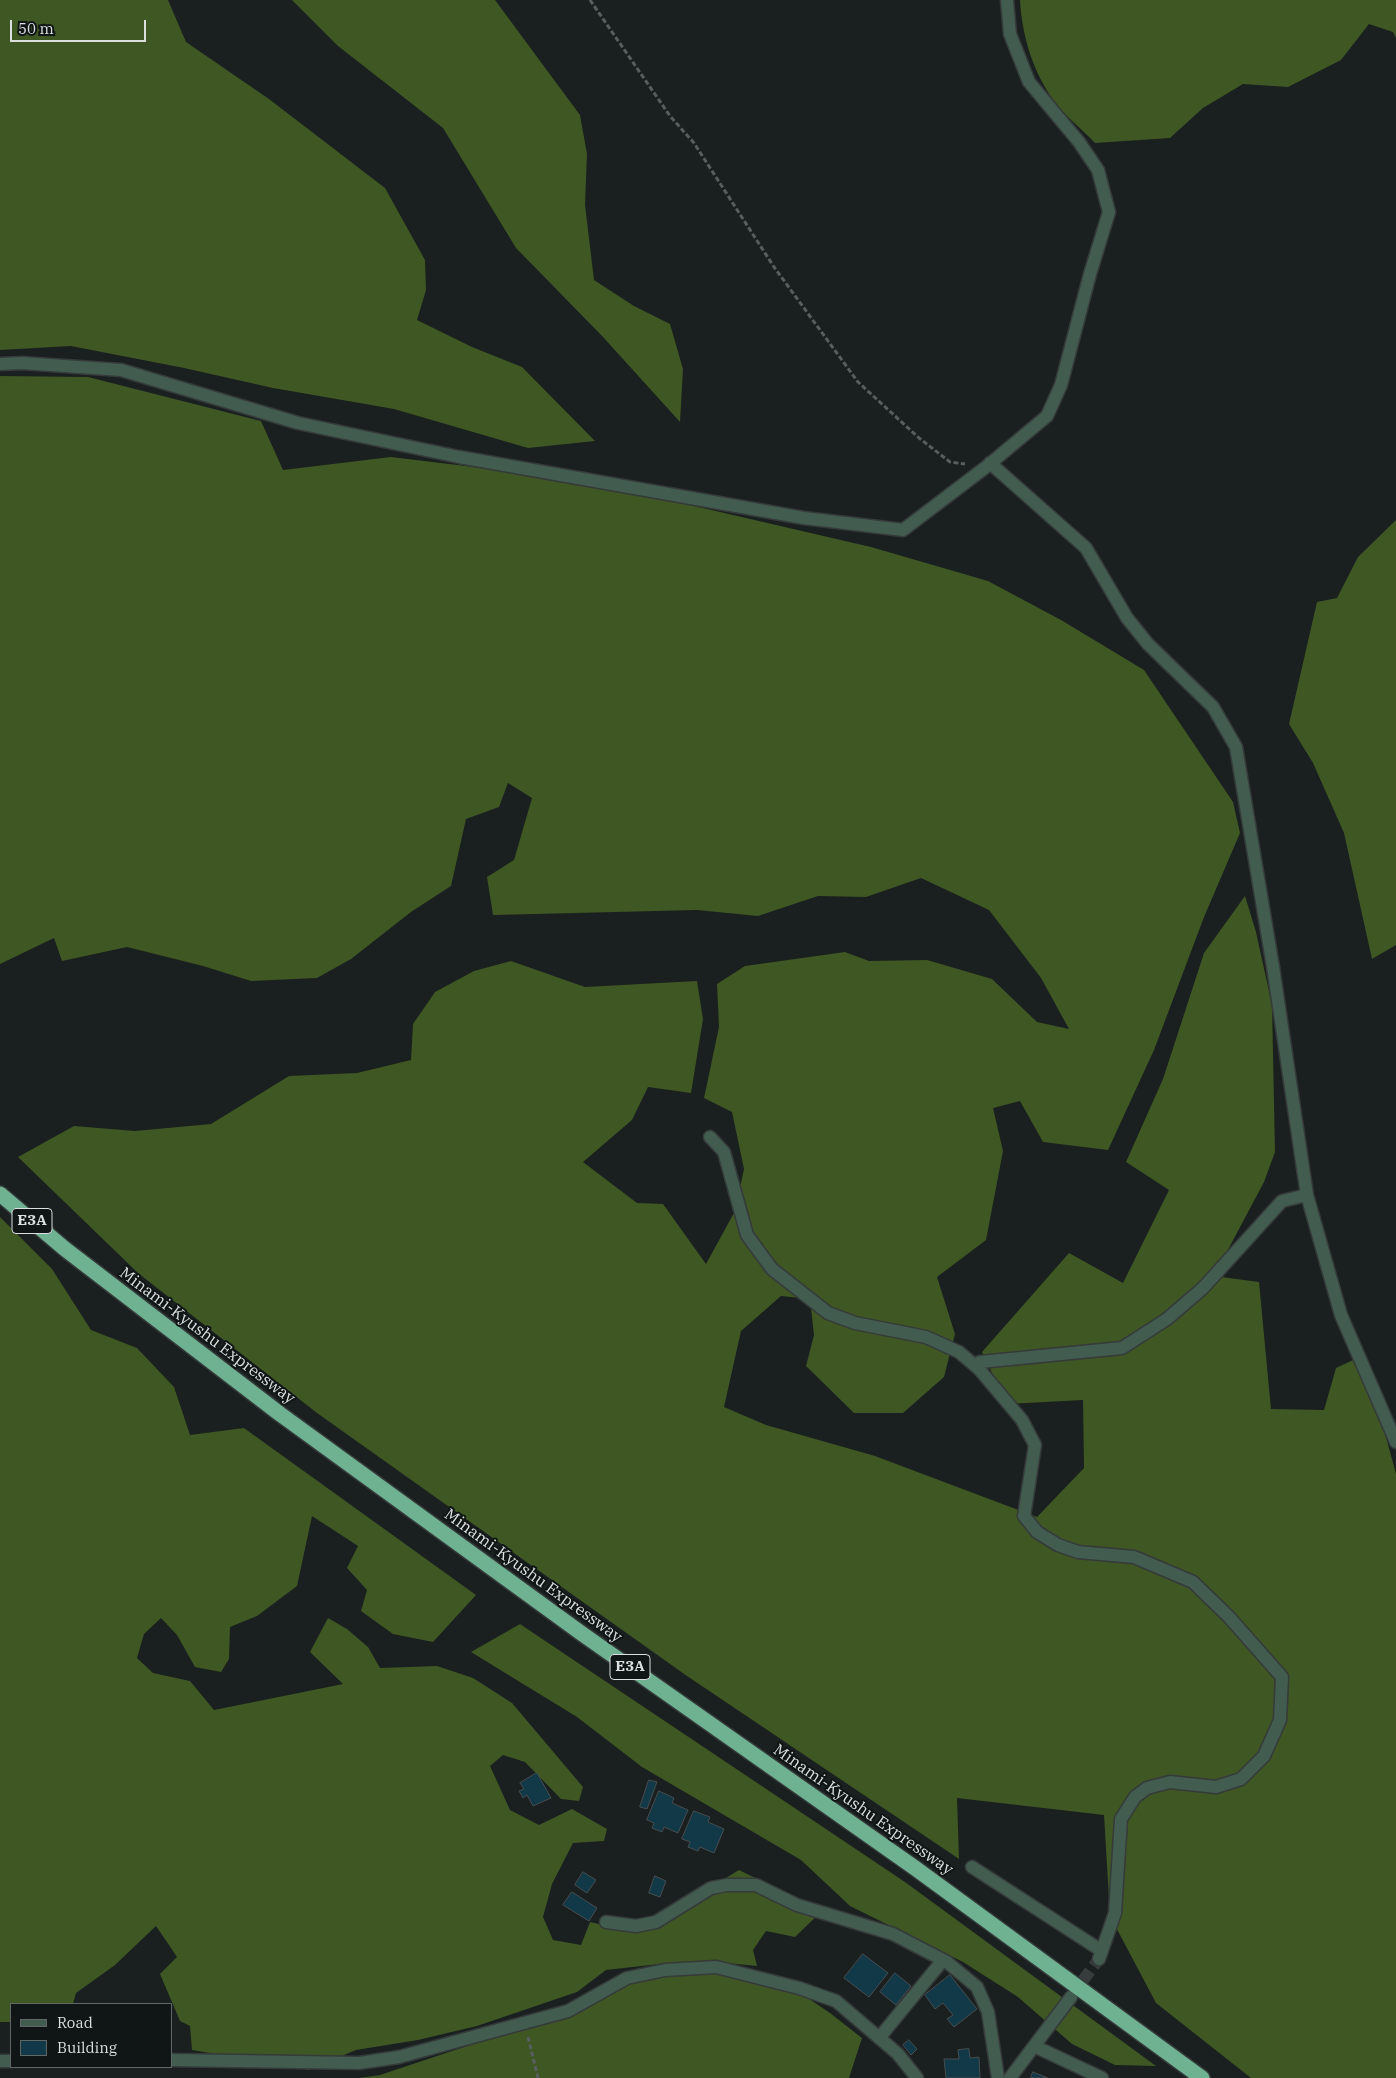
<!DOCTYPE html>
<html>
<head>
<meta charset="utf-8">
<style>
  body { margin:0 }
  #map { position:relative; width:1396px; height:2078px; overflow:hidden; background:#1a1f1f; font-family:"IBM Plex Serif",serif }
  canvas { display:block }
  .legend { position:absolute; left:10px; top:2003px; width:162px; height:65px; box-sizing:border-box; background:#101616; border:1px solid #616666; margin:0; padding:6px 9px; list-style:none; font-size:15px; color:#dbdfdf }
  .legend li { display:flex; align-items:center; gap:10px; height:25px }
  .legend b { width:25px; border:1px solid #616666 }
  .scale { position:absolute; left:10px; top:20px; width:136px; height:22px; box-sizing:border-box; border:2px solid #dbdfdf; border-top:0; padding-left:6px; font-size:15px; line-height:18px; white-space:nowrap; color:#dbdfdf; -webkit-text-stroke:4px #101616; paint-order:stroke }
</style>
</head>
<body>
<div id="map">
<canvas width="1396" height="2078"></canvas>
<ul class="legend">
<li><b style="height:6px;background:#425c4f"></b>Road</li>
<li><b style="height:14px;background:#123948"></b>Building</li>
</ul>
<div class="scale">50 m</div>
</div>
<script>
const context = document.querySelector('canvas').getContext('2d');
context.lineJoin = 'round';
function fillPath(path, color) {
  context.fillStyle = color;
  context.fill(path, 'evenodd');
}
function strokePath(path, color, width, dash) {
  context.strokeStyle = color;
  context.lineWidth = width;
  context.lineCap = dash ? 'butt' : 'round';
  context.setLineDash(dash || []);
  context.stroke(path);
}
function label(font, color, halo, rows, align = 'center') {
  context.font = font + ' "IBM Plex Serif",serif';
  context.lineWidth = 4;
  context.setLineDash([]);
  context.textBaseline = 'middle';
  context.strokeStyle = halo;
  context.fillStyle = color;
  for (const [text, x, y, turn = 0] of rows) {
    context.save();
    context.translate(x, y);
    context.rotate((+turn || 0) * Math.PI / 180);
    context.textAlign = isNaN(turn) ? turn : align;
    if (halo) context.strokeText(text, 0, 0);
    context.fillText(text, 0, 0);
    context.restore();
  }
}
fillPath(new Path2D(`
  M0,0H168L186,42L269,99L385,188L425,260L426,290L417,320L472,347L522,367L595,441L528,448L394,409L273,388L184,368L71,346L0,350Z
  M292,0H495L580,115L587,154L585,205L594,280L634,306L670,324L683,369L680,422L603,337L516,248L443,128L338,46Z
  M1020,0H1396V38L1393,32L1369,24L1341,60L1288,87L1243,84L1203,108L1170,138L1095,143C1082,129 1065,116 1054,101C1033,72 1022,36 1020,0Z
  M0,376L88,377L261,421L283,470L391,457L582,480L871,547L988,581L1061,620L1144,670L1233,802L1240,833L1204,917L1154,1050L1108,1150L1043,1142L1020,1101L993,1108L1003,1151L986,1240L937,1277L955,1334L944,1377L903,1413H854L806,1366L814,1335L810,1299L781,1296L741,1331L724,1407L766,1425L875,1456L1037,1517L1084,1468L1083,1400L1007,1404L982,1352L1069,1253L1123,1283L1169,1190L1126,1162L1163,1079L1204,953L1245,896L1256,932L1272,1005L1275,1152L1264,1182L1214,1276L1259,1282L1271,1409L1324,1410L1336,1368L1364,1355L1396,1474V2078H1251L1156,2003L1110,1916L1104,1815L957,1798L959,1859L687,1676L317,1413L138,1273L18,1157L74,1126L135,1131L211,1124L289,1076L357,1073L411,1060L413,1024L435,992L474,971L511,961L585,987L697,981L703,1019L691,1093L648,1087L632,1120L583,1162L637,1203L663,1204L706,1264L735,1211L744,1169L732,1112L704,1098L719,1027L717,984L745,966L845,952L869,961L927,960L992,979L1037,1022L1069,1029L1041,978L989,910L921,878L866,897L818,896L758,916L697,910L493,915L487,877L514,860L532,798L508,783L499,807L466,819L451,886L411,912L351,959L317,978L251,981L203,966L127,947L62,961L54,938L0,964Z
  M1396,520V945L1372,959L1344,833L1313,763L1289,724L1317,602L1337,598L1358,557Z
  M0,1217L52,1269L91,1330L137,1348L174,1387L190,1435L244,1428L476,1595L433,1642L393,1634L361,1611L367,1590L347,1568L358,1546L312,1516L297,1586L257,1616L230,1627L229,1659L221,1672L195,1667L177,1635L161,1618L144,1634L137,1658L153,1673L190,1681L214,1710L343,1684L310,1652L328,1618L347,1629L368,1647L380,1668L437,1666L473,1678L512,1703L583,1787L579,1801L561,1799L525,1762L503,1755L490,1766L510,1810L539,1825L572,1809L607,1829L604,1841L573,1843L552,1884L543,1917L553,1940L581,1945L590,1922L633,1932L661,1910L711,1887L739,1870L822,1911L795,1937L766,1931L753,1950L757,1966L717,1962L668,1963L606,1970L577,1992L477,2026L418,2040L356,2050L308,2070L192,2050L190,2026L180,2021L160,1974L177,1957L156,1926L115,1965L76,1993L73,2004H11V2022H0Z
  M520,1624L905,1882L1156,2066L1115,2065L1072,2044L1018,1997L963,1962L850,1906L801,1860L642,1767L577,1717L471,1652Z
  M695,1972L749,1977L787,1984L830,2013L862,2038L849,2078H359L380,2075L530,2025L634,1978Z`), '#3e5723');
const building = new Path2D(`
  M537,1773L551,1798L533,1806L527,1795L523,1798L519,1791L524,1789L520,1783Z
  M649,1780L657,1782L647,1809L640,1807Z
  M659,1791L674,1798L672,1803L688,1810L678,1833L664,1827L662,1832L652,1828L654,1823L647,1820Z
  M694,1811L710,1817L708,1822L724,1829L714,1853L700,1847L698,1851L688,1847L690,1842L682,1839Z
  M583,1872L596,1880L587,1893L575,1885Z
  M655,1876L666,1881L660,1897L649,1893Z
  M572,1892L597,1908L589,1921L563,1905Z
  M863,1954L888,1973L869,1997L844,1978Z
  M895,1973L911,1986L896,2005L880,1992Z
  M950,1975L977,2009L954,2027L947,2019L953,2015L943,2003L935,2009L925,1995Z
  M909,2040L917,2049L911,2055L903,2045Z
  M969,2049L970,2058L979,2057L980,2078H946L944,2059H959L958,2050Z
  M1033,2072L1048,2078H1031Z`);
fillPath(building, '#123948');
strokePath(building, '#484d50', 1);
strokePath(new Path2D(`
  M1072,1995L1099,1959`), '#373c3c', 12, [12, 6]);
const minor = new Path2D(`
  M0,364L22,363L121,370L298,423L459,457L804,518L903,530L986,467L1047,416L1061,385L1090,274L1109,212L1098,170L1079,142L1029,82L1010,34L1007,0
  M990,463L1086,548L1127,618L1148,644L1213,707L1236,747L1273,967L1307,1195L1341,1315L1396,1442
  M710,1137L724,1152L747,1235L772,1269L828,1313L855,1323L926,1337L959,1352L979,1369
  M972,1867L1102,1951
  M606,1922L636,1926L656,1922L711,1888L727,1885H756L797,1905L893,1934L947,1962L977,1987L988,2012L998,2078
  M1099,1959L1115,1913L1121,1819L1135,1797L1147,1788L1170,1782L1216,1787L1241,1779L1264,1756L1280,1720L1282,1677L1229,1617L1193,1582L1134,1557L1078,1552L1058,1545L1037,1532L1024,1516L1035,1445L1022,1420L979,1369L980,1362L1122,1348L1167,1319L1203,1288L1282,1201L1307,1195
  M879,2038L943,1960
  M1034,2046L1102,2078
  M171,2060L359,2063L399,2057L568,2011L627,1978L665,1970L716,1967L799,1988L836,2001L898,2054L917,2078
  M0,2061H11
  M1010,2078L1071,1997`);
const highway = new Path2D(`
  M0,1194L65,1249L280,1414L581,1633L915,1868L1202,2078`);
strokePath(minor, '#353a3a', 15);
strokePath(highway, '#353a3a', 18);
strokePath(new Path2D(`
  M590,0L670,116L694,143L774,267L858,382L919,438L950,462L965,464
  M528,2037L538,2078`), '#585d5d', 3, [5, 2.5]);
strokePath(minor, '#425c4f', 12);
strokePath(highway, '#6fb292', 15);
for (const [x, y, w] of [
  [32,1221,40],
  [630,1667,40]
]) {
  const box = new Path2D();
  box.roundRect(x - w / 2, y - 12.5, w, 25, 4);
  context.fillStyle = '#101616';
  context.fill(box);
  strokePath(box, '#dbdfdf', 1);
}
label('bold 15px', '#dbdfdf', null, [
  ["E3A",32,1221],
  ["E3A",630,1667]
]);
label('16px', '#dbdfdf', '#101616', [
  ["Minami-Kyushu Expressway",207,1336,37],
  ["Minami-Kyushu Expressway",533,1576,36],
  ["Minami-Kyushu Expressway",863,1810,35]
]);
</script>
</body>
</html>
